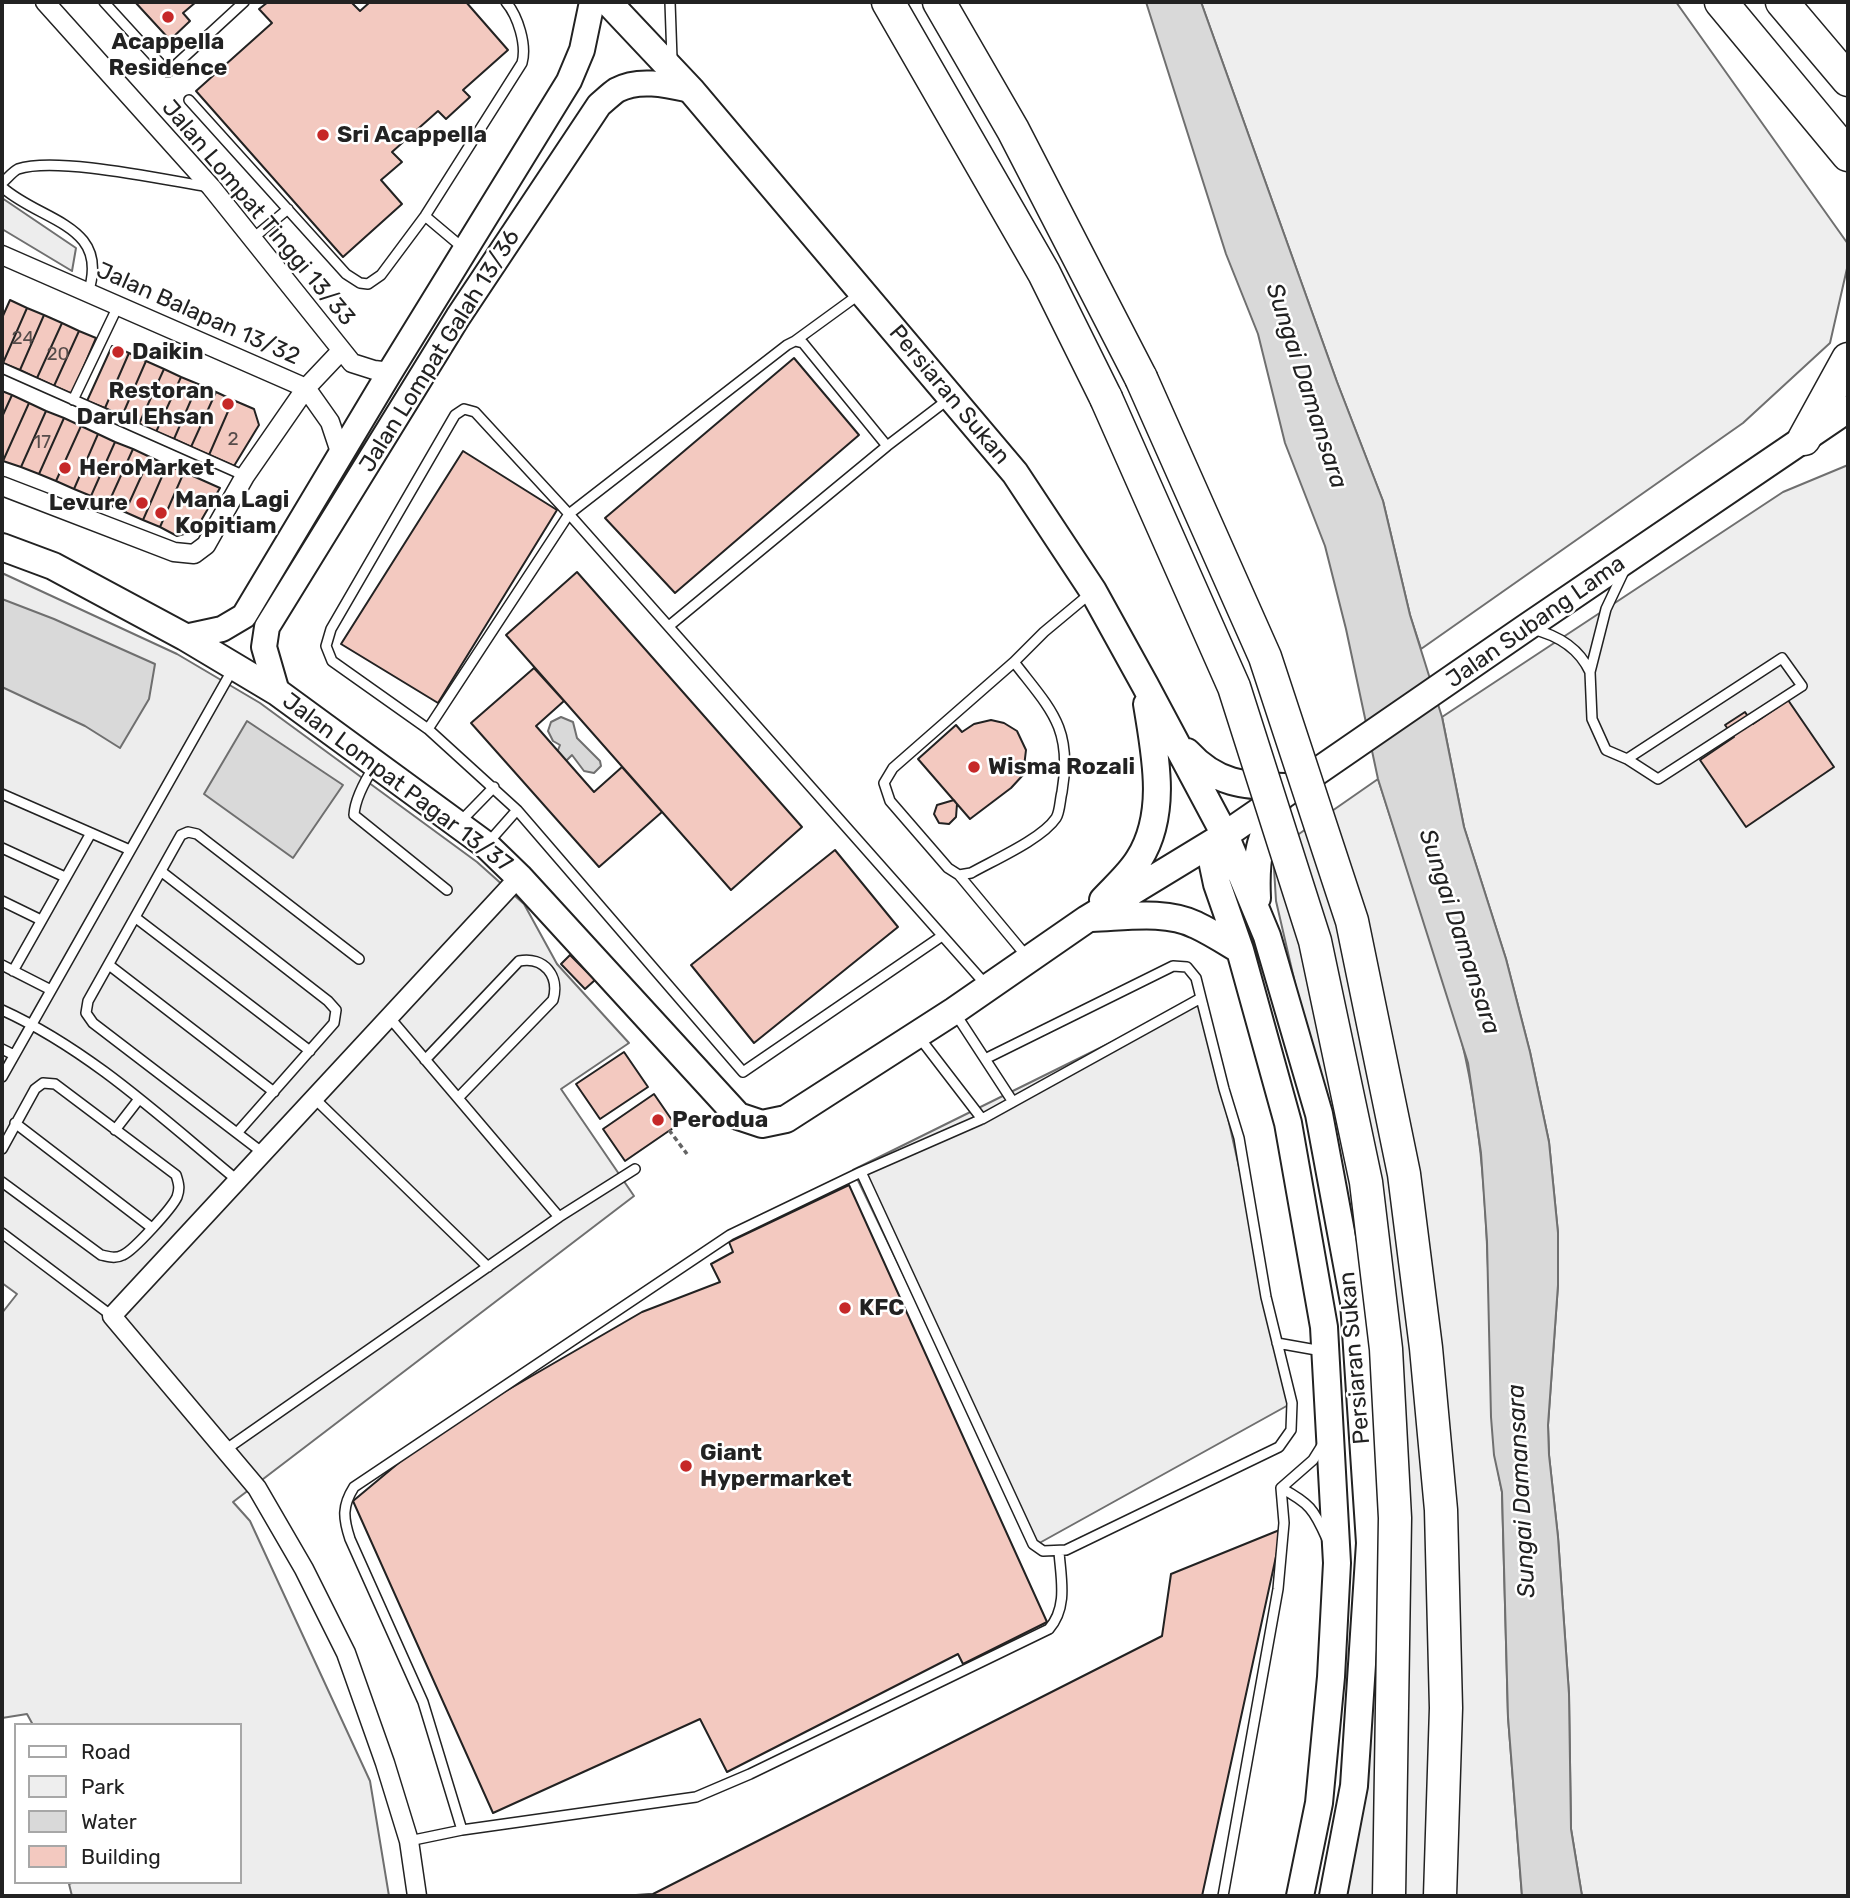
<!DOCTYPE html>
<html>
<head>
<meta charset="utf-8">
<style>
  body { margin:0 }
  #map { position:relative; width:1850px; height:1898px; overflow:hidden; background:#fff; font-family:Rubik,sans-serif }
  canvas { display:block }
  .frame { position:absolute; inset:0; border:4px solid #222; pointer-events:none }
  .legend { position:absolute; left:14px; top:1723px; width:228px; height:161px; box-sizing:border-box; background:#fff; border:2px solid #a7a7a7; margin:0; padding:9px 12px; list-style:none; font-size:21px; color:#222 }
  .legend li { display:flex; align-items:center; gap:14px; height:35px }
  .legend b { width:35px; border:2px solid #a7a7a7 }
</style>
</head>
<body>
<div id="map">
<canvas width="1850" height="1898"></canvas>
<div class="frame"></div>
<ul class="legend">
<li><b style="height:9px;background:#fff"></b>Road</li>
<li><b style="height:19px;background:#eee"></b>Park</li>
<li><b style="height:19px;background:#d9d9d9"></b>Water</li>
<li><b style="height:19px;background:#f3c9c0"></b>Building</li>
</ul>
</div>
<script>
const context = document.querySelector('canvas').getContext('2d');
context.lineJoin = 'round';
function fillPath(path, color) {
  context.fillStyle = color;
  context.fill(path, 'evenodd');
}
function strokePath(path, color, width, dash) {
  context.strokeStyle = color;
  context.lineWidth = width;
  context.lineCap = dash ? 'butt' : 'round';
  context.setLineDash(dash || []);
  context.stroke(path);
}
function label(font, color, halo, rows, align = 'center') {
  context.font = font + ' Rubik,sans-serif';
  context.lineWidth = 5;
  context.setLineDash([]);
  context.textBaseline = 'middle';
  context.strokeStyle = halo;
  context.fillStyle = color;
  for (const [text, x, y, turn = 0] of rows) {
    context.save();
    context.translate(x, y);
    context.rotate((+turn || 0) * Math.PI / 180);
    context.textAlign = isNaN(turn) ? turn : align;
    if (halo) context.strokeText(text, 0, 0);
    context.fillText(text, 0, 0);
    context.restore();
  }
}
const green = new Path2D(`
  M1201,2H1676L1848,244V264L1830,343L1743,423L1421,649L1410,615L1383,501L1337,382Z
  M1848,465V1896H1582L1571,1829L1569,1694L1558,1537L1549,1455L1548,1425L1558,1285V1233L1549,1142L1530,1052L1506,959L1464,827L1442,717L1783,492Z
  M1378,779L1457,1023C1484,1122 1487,1224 1490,1326C1492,1382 1490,1436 1502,1492L1508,1717L1522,1896H1345L1362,1548L1326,1117L1276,901L1273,852Z`);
fillPath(green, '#eee');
strokePath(green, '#6f6f6f', 2);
const parking = new Path2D(`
  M2,198L76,248L72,271L2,229Z
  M2,573L177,654L260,703L477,862L524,904L557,964L629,1043L561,1089L634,1196L233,1502L250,1521L370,1781L389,1896H72L69,1884L74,1882H240V1725H33L27,1714L2,1718V1313L17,1294L2,1283Z
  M1201,998L1292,1403L1034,1546L853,1170Z`);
fillPath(parking, '#ededed');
strokePath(parking, '#6f6f6f', 2);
const water = new Path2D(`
  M1146,2H1201L1337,382L1383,501L1410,615L1442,717L1464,827L1506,959L1530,1052L1549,1142L1558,1233V1285L1548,1425L1549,1455L1558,1537L1569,1694L1571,1829L1582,1896H1522L1508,1717L1502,1492L1494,1455L1491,1417L1487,1241L1481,1153L1468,1063L1378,779L1346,629L1325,546L1285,443L1258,334L1226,254Z
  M2,599L54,619L155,664L149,699L120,748L85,726L2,687Z
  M561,717L573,722L577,738L600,761L601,766L594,773L584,771L572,755L566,761L556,755L560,745L553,741L548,731L551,722Z
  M247,721L343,785L293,858L204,794Z`);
fillPath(water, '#d9d9d9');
strokePath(water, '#6f6f6f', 2);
const building = new Path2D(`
  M135,2H196L183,13L190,21L170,40Z
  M268,2H351L360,11L370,2H466L508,50L463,90L470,97L446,119L438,111L392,152L402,162L381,180L402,204L343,257L196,91L272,23L259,9Z
  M10,300L27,308L3,363L2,318Z
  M27,308L44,315L20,370L3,363Z
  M44,315L62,323L37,378L20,370Z
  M62,323L79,331L54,386L37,378Z
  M79,331L96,338L72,394L54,386Z
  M112,346L129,353L105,408L87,401Z
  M129,353L146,361L122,416L105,408Z
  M794,358L859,435L675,593L605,518Z
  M146,361L164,369L139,424L122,416Z
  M164,369L181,377L156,432L139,424Z
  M181,377L198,384L174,439L156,432Z
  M198,384L216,392L191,447L174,439Z
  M2,391L12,395L2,417Z
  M216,392L233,400L209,455L191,447Z
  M12,395L29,403L3,461L2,417Z
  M233,400L254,409L259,425L234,466L209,455Z
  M29,403L46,411L21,467L3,461Z
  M46,411L64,418L39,474L21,467Z
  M64,418L81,426L56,481L39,474Z
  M81,426L98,434L74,489L56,481Z
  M98,434L115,442L91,496L74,489Z
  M115,442L133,449L108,504L91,496Z
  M133,449L150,457L125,512L108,504Z
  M463,451L557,510L438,703L341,644Z
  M150,457L167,465L143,520L125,512Z
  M167,465L184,472L160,527L143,520Z
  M184,472L220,488L195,531L177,536L160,527Z
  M577,572L802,827L731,890L506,635Z
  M534,668L564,701L536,726L594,792L622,767L662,812L599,867L471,723Z
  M1788,700L1834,767L1746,827L1700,760L1734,737L1725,725L1745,712L1753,724Z
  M991,720L1004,723L1017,731L1026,750L1023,775L1011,788L970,819L918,759L956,725L962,732L974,724Z
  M954,800L957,804L956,817L949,824L939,823L934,814L937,805Z
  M835,850L898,927L754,1043L691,965Z
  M570,955L595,980L585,989L561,964Z
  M624,1052L648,1087L600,1119L576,1084Z
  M654,1094L676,1126L625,1161L603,1129Z
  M849,1185L1047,1622L963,1664L958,1654L727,1772L700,1719L493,1813L353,1501L437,1431L642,1312L720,1282L711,1264L733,1252L729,1242Z
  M1282,1529L1202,1896H619L653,1894L1162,1636L1171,1574Z`);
fillPath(building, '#f3c9c0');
strokePath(building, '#222', 2);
const lane = new Path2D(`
  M104,2L168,72L244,2
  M670,2L672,59
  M189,100L346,274L360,283L368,284L381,275L425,216L522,63C527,45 518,16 506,2
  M2,183C7,179 12,172 18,169C56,156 165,180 209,187
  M2,187C41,222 111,224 88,293
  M425,216L463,248
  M252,239L288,209
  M795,341L861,293
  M2,368L245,476
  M73,400L118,306
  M1624,571L1606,609L1590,672L1592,719L1606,750L1627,759
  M669,626L887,446L950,398
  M1532,629C1557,635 1579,648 1590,672
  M1782,658L1802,686L1658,779L1627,759Z
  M1014,662C1050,709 1073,727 1062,792C1060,799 1060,812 1056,818C1042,839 994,860 971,873L959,875L948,868L890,801L884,783L893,768Z
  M1014,662L1044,632L1092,592
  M428,729L569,514L787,345L795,341L803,343L887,446
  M375,765C366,779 355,798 354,815L447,890
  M2,794L130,850
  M459,823L494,787
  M487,844L517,810
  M2,848L65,877
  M162,872L328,1001L336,1010L334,1023L237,1133
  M959,875L1028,958
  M2,901L41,920
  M136,918L310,1051
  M942,936L743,1072L517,810L428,729L332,661L326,646L331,629L455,415L464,409L475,412L569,514L987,986
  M2,965L51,990
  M109,965L274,1092
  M13,971L91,833
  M1201,998L1224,1089L1239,1138L1266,1297L1292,1403L1291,1430L1279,1447L1066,1550L1043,1551L1033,1544L861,1172L982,1119Z
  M2,1010C90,1050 163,1119 237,1180
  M955,1013L1013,1102
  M919,1037L982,1119
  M2,1049L14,1055
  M985,1059L1173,966L1187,967L1196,978L1201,998
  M425,1060L519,961C544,956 560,976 553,1000L458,1098
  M2,1077L234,667
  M314,1098L488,1267
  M15,1123L152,1228
  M115,1130L139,1099
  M2,1149L35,1089L43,1083L55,1084L176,1175C179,1184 180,1189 177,1197C172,1208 134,1250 123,1255C115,1259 110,1257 101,1255L2,1182
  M263,1153L93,1023L86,1013L88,1001L181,835L188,832L197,834L359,959
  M559,1217L635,1169
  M2,1233L112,1316
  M1277,1343L1322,1351
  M225,1450L559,1217L389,1017
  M1281,1488C1309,1503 1314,1509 1327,1539
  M1281,1488L1313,1460L1323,1444
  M462,1830L423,1702L350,1539C343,1518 342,1506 354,1487L730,1235L861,1172
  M409,1841L462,1830L696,1797L750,1774L1049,1629C1068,1607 1061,1579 1059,1552
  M1223,1896L1278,1589L1284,1523L1281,1488`);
const street = new Path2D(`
  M45,2L211,187L352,363L374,370L390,372
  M2,255L306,388L330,422L341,455
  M2,486L174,552L194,554L206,545L245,476L306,388L341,351
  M417,1896L409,1841L385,1763L346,1653L304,1569L257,1488L112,1316L519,877`);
const secondary = new Path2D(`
  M185,637L222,629L244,616L390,372L569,81L582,50L592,2
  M277,692L264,647L267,627L458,317L599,105C605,100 611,94 617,90C639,78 668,85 691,90`);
const primary = new Path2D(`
  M608,2L691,90L1015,473L1093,591L1145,685L1225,835L1267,936L1319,1114L1354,1302L1370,1543L1354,1786L1333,1896
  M2,547L53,566L185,637L277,692L486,845L519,877L738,1116L762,1124L786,1119L954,1011L1087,919L1225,835L1524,629L1848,409
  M1187,752C1216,784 1244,786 1285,787
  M1225,835L1213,865L1217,884L1240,950L1288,1123L1324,1327L1337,1563L1331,1677L1319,1803L1300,1896
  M1257,898C1255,855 1260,839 1278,801
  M1103,900C1115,887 1130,874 1139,859C1168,813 1155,754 1147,704
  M1092,918C1125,917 1166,910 1196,925C1211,932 1225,941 1240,950`);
const highway = new Path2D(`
  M888,2L1044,273L1106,398
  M939,2L1013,130L1141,378
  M1721,2L1848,155
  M1782,2L1848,80
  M1804,439L1848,359`);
strokePath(lane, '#222', 12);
strokePath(street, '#222', 21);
strokePath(secondary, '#222', 28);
strokePath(primary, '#222', 30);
strokePath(highway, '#222', 35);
strokePath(new Path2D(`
  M669,1130L687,1154`), '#646464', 3.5, [5, 3.5]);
strokePath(lane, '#fff', 9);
strokePath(street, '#fff', 18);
strokePath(secondary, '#fff', 24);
strokePath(primary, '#fff', 26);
strokePath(highway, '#fff', 32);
const highwayBridge = new Path2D(`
  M1141,378L1265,657L1352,921L1404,1174L1426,1348L1441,1510L1446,1708L1440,1896
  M1106,398L1234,687L1315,941L1366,1182L1386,1349L1395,1518L1389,1896`);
strokePath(highwayBridge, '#222', 35, []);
strokePath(highwayBridge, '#fff', 32);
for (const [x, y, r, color] of [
  [168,17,7,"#c62828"],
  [323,135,7,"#c62828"],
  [118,352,7,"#c62828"],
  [228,404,7,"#c62828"],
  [65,468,7,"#c62828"],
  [142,503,7,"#c62828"],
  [161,513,7,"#c62828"],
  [974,767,7,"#c62828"],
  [658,1120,7,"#c62828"],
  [845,1308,7,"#c62828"],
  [686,1466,7,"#c62828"]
]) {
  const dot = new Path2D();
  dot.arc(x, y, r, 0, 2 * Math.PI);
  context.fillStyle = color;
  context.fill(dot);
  strokePath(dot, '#fff', 2.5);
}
label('19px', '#564c4a', null, [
  ["24",23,339],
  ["20",58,355],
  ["2",233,440],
  ["17",42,443]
]);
label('bold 23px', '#222', '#fff', [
  ["Acappella",168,42,"center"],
  ["Residence",168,68,"center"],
  ["Sri Acappella",337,135],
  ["Daikin",132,352],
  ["Restoran",214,391,"right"],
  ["Darul Ehsan",214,417,"right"],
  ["HeroMarket",79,468],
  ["Mana Lagi",175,500],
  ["Kopitiam",175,526],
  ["Levure",128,503,"right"],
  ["Wisma Rozali",988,767],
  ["Perodua",672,1120],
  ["KFC",859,1308],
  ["Giant",700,1453],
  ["Hypermarket",700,1479]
], 'left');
label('23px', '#222', '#fff', [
  ["Jalan Lompat Tinggi 13/33",258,213,50],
  ["Jalan Balapan 13/32",198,314,24],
  ["Jalan Lompat Galah 13/36",440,351,-58],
  ["Persiaran Sukan",949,395,50],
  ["Jalan Subang Lama",1536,622,-35],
  ["Jalan Lompat Pagar 13/37",397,783,37],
  ["Persiaran Sukan",1355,1358,-95]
]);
label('italic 24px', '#222', '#fff', [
  ["Sungai Damansara",1306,386,72],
  ["Sungai Damansara",1459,932,72],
  ["Sungai Damansara",1522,1491,-93]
]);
</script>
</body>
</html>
